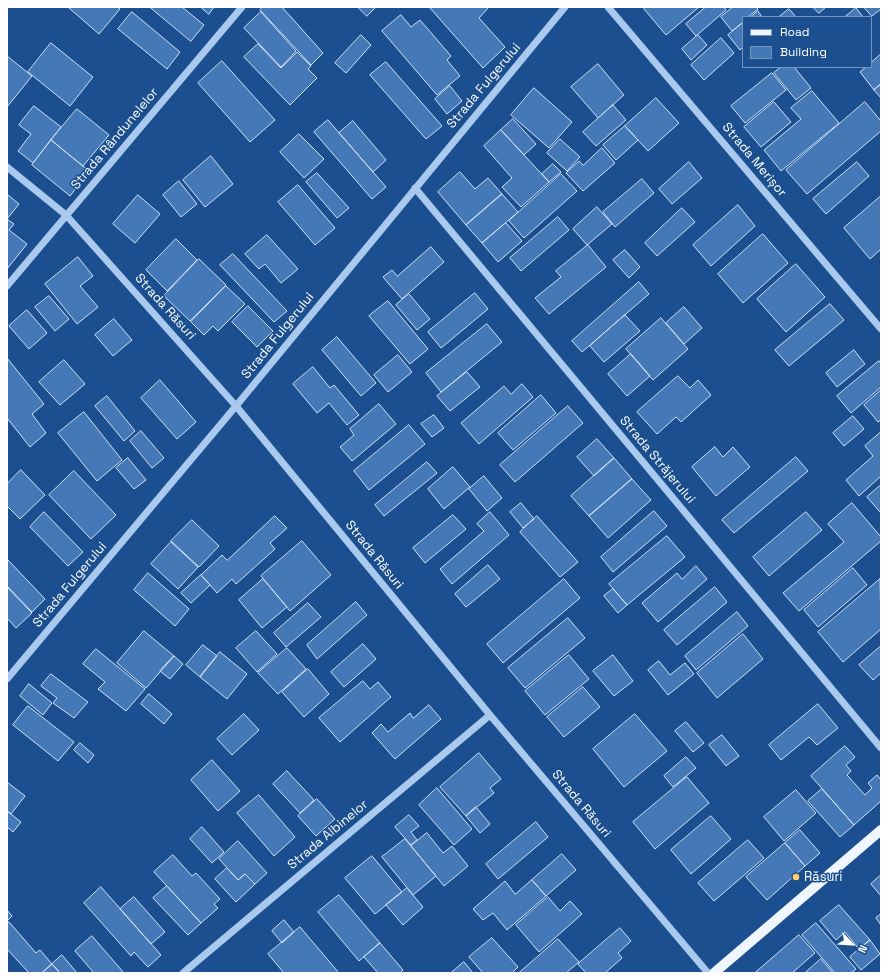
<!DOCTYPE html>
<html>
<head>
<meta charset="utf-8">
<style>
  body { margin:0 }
  #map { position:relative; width:888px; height:980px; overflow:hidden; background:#1b4f8f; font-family:"Space Grotesk",sans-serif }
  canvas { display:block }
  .frame { position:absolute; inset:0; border:8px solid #fff; pointer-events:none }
  .legend { position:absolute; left:742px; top:16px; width:130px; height:52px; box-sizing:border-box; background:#1b4f8f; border:1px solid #7695bc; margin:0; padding:5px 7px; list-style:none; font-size:12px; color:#fff }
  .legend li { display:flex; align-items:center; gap:8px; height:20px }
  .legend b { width:20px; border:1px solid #7695bc }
  .north { position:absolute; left:832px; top:924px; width:40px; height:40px; -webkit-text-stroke:3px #1b4f8f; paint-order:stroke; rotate:115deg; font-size:11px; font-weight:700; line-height:16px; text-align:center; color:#fff }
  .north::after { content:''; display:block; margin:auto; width:14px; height:18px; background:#fff; clip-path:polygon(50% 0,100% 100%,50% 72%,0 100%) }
</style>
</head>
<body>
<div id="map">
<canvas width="888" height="980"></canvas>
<div class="frame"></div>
<ul class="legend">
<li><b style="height:5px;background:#f0f6ff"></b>Road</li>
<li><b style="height:11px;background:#4478b7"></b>Building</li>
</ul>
<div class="north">N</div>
</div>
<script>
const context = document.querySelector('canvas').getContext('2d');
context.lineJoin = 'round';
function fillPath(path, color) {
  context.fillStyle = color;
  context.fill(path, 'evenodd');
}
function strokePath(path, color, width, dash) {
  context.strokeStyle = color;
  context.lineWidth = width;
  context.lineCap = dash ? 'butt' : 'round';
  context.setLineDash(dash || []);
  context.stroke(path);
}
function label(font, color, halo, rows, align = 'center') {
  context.font = font + ' "Space Grotesk",sans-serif';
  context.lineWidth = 3;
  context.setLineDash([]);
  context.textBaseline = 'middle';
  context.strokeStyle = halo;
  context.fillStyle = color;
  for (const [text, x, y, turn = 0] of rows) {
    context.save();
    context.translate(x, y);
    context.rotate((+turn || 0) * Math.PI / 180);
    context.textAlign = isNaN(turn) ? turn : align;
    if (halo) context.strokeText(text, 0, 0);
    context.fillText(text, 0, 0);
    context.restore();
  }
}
const building = new Path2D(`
  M70,7H117L120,9L99,34L69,8Z
  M150,7H182L204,25L191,41Z
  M201,7H214L209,14Z
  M263,7H282L323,53L311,65L260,10Z
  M358,7H376L367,16Z
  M431,7H489L479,18L505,47L483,68L430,8Z
  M646,7H699L666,35L644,9Z
  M706,7H724L726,10L696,36L686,24Z
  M733,7H756L758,9L748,17H743V22L732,31L721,17Z
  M813,7H826L819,13Z
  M864,7H881V9L872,16Z
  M856,8L863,17H845Z
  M789,9L796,17H779Z
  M758,11L762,17H751Z
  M132,12L180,52L167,69L118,29Z
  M261,12L296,51L281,67L244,28Z
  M401,15L411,27L420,20L451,56L447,60L460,76L437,95L382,31Z
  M743,23V47L740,50L728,35Z
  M361,35L371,45L346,73L335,63Z
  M698,35L707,45L691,60L682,49Z
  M721,38L734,53L704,80L691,65Z
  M51,43L93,77L70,106L28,72Z
  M258,44L281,68L297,52L311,66L308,69L317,78L290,105L244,57Z
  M881,54V84L874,90L860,72L866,67H871V63Z
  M7,56L32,76L7,107Z
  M222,61L275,120L250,142L198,83Z
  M386,62L442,126L426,139L370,75Z
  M598,64L624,95L598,118L571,87Z
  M781,67H794L811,88L796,100L774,73Z
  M772,73L786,90L745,123L731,106Z
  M881,84V98L874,90Z
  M450,86L462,101L447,114L435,99Z
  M534,88L572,122L549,148L511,115Z
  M812,91L839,123L781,171L764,150L801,119L791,108Z
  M656,98L679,123L648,151L625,126Z
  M774,102L791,122L761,147L744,127Z
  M865,102L881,121V131L807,194L786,170Z
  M613,105L626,120L596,146L583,132Z
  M34,106L61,127L33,163L18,151L31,134L19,125Z
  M77,109L109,135L83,166L51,140Z
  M513,119L536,144L524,155L501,130Z
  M328,120L386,187L372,199L314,132Z
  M353,121L386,160L373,172L339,133Z
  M625,126L638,140L616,160L603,145Z
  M501,130L549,182L521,207L502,187L512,178L484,146Z
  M299,134L324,159L304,178L280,152Z
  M560,139L580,157L567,171L547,153Z
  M51,140L89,171L70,196L32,165Z
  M602,148L615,163L583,191L566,173L579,161L583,165Z
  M211,156L233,184L205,207L183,180Z
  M689,162L702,178L672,204L659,189Z
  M857,162L869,176L826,214L813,199Z
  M553,164L561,172L549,182L542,174Z
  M460,172L475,189L488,178L502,194L466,225L438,192Z
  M317,173L349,208L337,218L306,182Z
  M561,174L577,191L524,238L509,221Z
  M642,179L654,193L615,227L603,212Z
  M179,181L197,204L181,217L163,195Z
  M298,185L335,228L315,245L278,202Z
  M502,194L518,212L482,243L466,225Z
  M8,195L19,204L7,219L14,224L9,230L27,244L7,269V197Z
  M138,195L160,214L135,243L113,224Z
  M881,196V249L870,259L844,228Z
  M738,205L755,226L711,266L693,245Z
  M597,207L612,224L587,245L573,229Z
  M682,208L695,222L657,256L645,243Z
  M558,217L569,230L521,271L510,258Z
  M506,223L522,241L498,262L482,243Z
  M763,234L788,263L743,303L718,274Z
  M267,235L298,269L281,283L265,264L259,269L245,254Z
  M176,239L197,260L167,291L146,270Z
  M588,245L606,267L549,314L535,298L561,277L556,271Z
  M431,247L444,262L402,299L383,277L392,270L397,276Z
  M625,250L640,267L629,278L613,260Z
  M233,254L287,311L274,322L220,265Z
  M78,257L93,276L80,286L98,307L77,324L45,284Z
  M199,259L226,285L190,321L164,296Z
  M796,264L825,297L786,332L757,299Z
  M639,282L649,294L582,352L572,341Z
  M226,286L245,304L218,331L213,326L204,335L191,322Z
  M475,293L488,309L441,348L428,332Z
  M409,294L430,319L417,330L396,305Z
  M49,296L69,319L55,331L35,307Z
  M388,301L428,349L410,364L369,316Z
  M830,304L844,320L789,366L775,350Z
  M248,306L273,331L257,347L232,322Z
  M684,307L702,328L684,344L666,323Z
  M27,310L47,333L29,349L9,326Z
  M625,315L640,331L604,362L590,346Z
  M661,318L688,349L653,380L626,349Z
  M114,319L132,340L113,356L95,335Z
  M487,324L502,342L441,392L426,373Z
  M337,337L376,383L361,396L322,350Z
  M854,350L865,364L837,387L826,373Z
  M631,354L650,376L627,396L608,374Z
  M398,355L412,372L388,392L374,375Z
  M7,358L44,404L32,414L46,433L30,447L7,418Z
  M64,360L85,384L60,405L39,382Z
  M879,361L881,364V387L851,413L837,396Z
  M313,367L330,388L334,385L359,415L347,425L329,403L317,413L293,384Z
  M467,372L480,387L450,411L437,396Z
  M678,376L690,388L698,380L711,395L681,422L676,417L657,434L637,412Z
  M160,380L196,422L177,439L141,398Z
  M522,384L533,397L479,444L461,423L504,386L511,394Z
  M881,390V420L878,422L864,405Z
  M541,395L556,413L513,450L498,433Z
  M107,396L135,431L124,441L95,406Z
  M379,404L396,424L352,461L340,447L354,435L350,429Z
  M568,406L583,423L515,482L500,465Z
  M84,412L122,460L97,481L58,433Z
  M434,415L444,428L432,437L421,424Z
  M853,416L864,429L844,446L833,433Z
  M409,425L425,444L369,490L354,471Z
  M141,431L164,458L152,468L130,441Z
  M881,432V476L859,496L846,480L873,456L865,446Z
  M597,439L614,458L594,476L577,457Z
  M715,447L723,457L733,447L750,467L716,496L692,467Z
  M796,457L808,471L734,533L722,520Z
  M128,458L146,480L134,489L116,468Z
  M614,458L632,479L589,516L571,496Z
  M427,462L437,473L384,516L375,505Z
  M453,467L470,487L444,509L428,489Z
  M21,470L45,495L20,519L7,506V484Z
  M74,471L116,515L91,539L49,495Z
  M484,476L502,498L487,511L469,489Z
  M632,479L651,500L608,538L589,516Z
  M881,485V511L880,512L867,497Z
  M521,503L534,519L523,528L510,512Z
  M852,503L881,537V541L799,611L783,593L844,542L828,524Z
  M654,511L667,526L613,572L601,557Z
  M44,512L83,552L68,566L30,527Z
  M490,512L509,535L452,584L440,569L484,531L477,524Z
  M806,512L822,530L769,576L753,557Z
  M453,515L466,529L425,563L413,548Z
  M275,516L287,528L270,543L275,549L236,584L232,579L217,593L201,575L222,555L227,560Z
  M537,516L578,562L560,577L520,532Z
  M192,520L219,546L199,567L171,541Z
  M667,536L685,557L627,605L609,584Z
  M302,541L331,575L290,611L261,576Z
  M171,542L198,567L178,589L151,564Z
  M7,559L45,599L32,612L7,586Z
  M488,565L500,579L466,607L455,594Z
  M696,566L707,579L658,622L642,603L677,573L682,579Z
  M853,568L867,585L818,627L804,610Z
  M148,573L189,609L175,626L134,590Z
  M201,575L210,585L191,603L181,593Z
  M263,579L287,607L262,628L239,600Z
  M564,579L580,598L503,663L487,644Z
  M880,579L881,629L843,662L818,632Z
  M7,587L32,613L16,628L7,618Z
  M715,587L727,602L677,645L664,630Z
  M613,589L627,605L618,613L604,596Z
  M356,602L367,615L317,659L307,645Z
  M308,603L321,617L286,647L274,633Z
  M737,612L748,626L696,670L685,656Z
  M568,618L585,638L525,688L508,668Z
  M144,631L174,656L146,688L117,663Z
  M256,631L277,654L257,672L236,648Z
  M743,634L763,659L717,698L697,673Z
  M363,644L376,659L344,687L331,672Z
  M203,645L217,656L200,677L186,665Z
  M881,646V673L873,680L859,665Z
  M287,648L306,669L278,694L258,673Z
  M96,649L145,689L126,711L98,689L105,682L83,664Z
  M220,652L247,674L227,699L200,677Z
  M569,655L589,679L545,715L525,691Z
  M613,655L633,681L614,696L593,671Z
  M174,656L183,664L170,679L160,671Z
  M659,661L670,675L685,663L694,674L668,695L648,670Z
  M308,669L329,694L304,717L282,692Z
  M51,674L88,702L74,718L53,703L57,698L41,686Z
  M363,681L370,689L378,682L391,697L340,742L319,718Z
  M29,684L52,703L43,715L20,696Z
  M583,687L600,707L564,737L547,717Z
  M149,694L172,714L164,724L141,704Z
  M818,704L838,728L817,745L809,737L781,760L769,745Z
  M429,705L441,719L395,759L372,733L381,724L388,732L410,713L413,718Z
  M28,706L74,742L58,761L13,725Z
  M244,714L259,730L232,755L217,739Z
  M635,714L667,751L624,787L593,749Z
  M686,722L704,743L693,752L675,731Z
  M722,735L739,756L726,766L709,745Z
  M80,743L94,755L88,763L74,750Z
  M845,746L855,757L846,765L851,771L847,775L865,795L872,788L868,783L877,775L881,780V801L854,825L811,776Z
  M479,753L501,779L490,788L494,793L466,816L440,787Z
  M686,757L696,768L673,787L664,776Z
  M212,760L240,791L218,811L191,780Z
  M287,771L314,800L300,813L273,784Z
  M687,777L709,803L655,849L633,822Z
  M7,782L25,796L11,814L7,811Z
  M437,788L472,829L454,845L419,805Z
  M822,789L854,825L840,837L808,801Z
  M796,790L816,813L784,841L764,817Z
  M259,795L295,837L274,856L237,813Z
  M317,799L335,819L316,836L298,816Z
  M476,807L490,824L480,833L466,816Z
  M7,811L21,822L13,832L7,827Z
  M409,815L419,826L411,832L417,840L411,845L395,827Z
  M711,816L731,839L691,874L671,850Z
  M536,822L548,837L498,879L486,864Z
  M202,827L224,852L212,863L190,839Z
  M800,830L820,853L805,866L785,843Z
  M427,833L443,853L452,846L468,866L444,886L411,846Z
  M405,839L436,876L413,895L382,857Z
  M748,840L764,858L714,901L698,883Z
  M238,841L267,873L255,884L245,874L238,880L219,859Z
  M785,843L805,866L767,900L746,877Z
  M562,854L576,870L546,896L532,880Z
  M173,855L192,876L196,873L220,899L214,904L218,908L201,923L154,872Z
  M372,856L402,892L375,914L345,878Z
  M227,868L238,880L245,874L255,884L236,902L215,879Z
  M881,875V896L871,884Z
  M532,880L546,896L507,930L493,913L483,920L473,909L505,881L515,894Z
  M167,886L201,923L188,935L153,898Z
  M101,887L161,955L148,967L134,952L131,956L84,903Z
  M407,888L423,907L403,925L386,905Z
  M339,895L380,943L359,961L318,912Z
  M134,897L165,932L151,944L120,909Z
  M548,897L560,911L570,901L582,914L539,952L516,925Z
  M839,905L870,940L859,949L845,932L836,940L820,921Z
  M7,910L12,916L7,921Z
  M881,914V925L876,918Z
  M284,920L294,932L282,943L272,931Z
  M9,922L36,953L40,950L52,964L42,973H29L7,949V924Z
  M816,923L856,969L851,973H835L802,935Z
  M300,927L339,973H284L268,954Z
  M620,928L631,941L618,953L622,958L605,973H586L578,964Z
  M799,935L815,953L792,973H755Z
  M92,936L124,973H94L75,951Z
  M492,938L518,967L512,973H483L469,957Z
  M558,939L579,962L566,973H519Z
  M870,940L880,954L861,970L850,957Z
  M380,943L403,970L400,973H378L364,957Z
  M62,955L77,973H60L52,964Z
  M821,959L833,973H805Z
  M464,962L473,973H451Z
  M52,964L60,973H42Z`);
fillPath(building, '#4478b7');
strokePath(building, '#cfe3fa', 1);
strokePath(new Path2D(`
  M608,7L881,329
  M7,167L66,215L236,406L490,715L708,973
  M415,188L881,748
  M7,286L242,7
  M7,679L236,406L565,7
  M183,973L490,715`), '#a9c9ee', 7);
strokePath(new Path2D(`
  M714,973L881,830`), '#f0f6ff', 10);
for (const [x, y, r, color] of [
  [796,877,4,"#ffd166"]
]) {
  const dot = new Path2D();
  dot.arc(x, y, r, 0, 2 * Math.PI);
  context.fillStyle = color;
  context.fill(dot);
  strokePath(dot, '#1b4f8f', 1.5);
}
label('13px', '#fff', '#1b4f8f', [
  ["Strada Fulgerului",484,86,-50],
  ["Strada Rândunelelor",115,139,-50],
  ["Strada Merișor",754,160,50],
  ["Strada Răsuri",165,307,48],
  ["Strada Fulgerului",278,336,-51],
  ["Strada Străjerului",657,460,50],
  ["Strada Răsuri",374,555,51],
  ["Strada Fulgerului",70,585,-50],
  ["Strada Răsuri",581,804,50],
  ["Strada Albinelor",328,835,-40]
]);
label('13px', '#fff', '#1b4f8f', [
  ["Răsuri",804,877]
], 'left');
</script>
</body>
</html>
